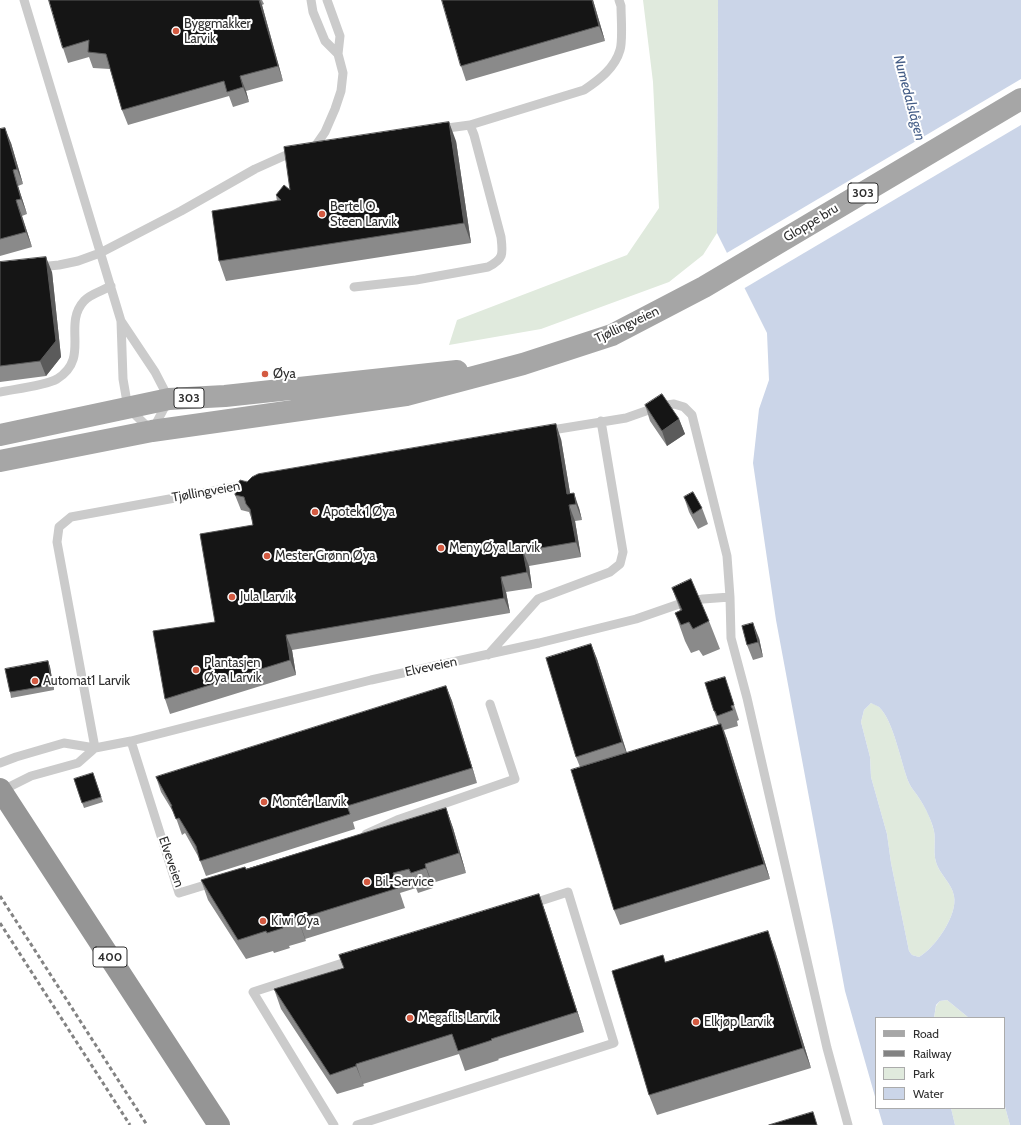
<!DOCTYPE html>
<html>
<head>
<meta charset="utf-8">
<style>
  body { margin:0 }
  #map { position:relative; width:1021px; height:1125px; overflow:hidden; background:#fff; font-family:Cabin,sans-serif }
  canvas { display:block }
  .legend { position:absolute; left:875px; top:1017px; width:130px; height:92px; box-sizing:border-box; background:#fff; border:1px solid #ababab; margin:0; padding:5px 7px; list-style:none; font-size:12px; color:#2e2e2e }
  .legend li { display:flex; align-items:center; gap:8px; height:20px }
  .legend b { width:20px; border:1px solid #ababab }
</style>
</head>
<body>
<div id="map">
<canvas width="1021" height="1125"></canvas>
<ul class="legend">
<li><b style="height:5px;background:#a6a6a6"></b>Road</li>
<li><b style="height:5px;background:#838383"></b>Railway</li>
<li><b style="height:11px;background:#e0eadd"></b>Park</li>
<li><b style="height:11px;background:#cbd5e8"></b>Water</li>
</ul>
</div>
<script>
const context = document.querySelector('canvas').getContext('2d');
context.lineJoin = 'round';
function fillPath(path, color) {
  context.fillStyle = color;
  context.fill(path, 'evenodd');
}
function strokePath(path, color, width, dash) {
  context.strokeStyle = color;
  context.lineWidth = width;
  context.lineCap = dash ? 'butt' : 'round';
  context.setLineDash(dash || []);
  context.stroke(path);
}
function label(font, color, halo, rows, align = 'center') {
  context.font = font + ' Cabin,sans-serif';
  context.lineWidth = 4;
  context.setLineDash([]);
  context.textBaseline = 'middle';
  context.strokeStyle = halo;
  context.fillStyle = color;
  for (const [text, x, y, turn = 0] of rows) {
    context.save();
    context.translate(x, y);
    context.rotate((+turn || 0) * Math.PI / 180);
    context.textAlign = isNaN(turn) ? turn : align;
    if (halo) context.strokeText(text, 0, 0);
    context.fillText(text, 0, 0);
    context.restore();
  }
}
fillPath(new Path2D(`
  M643,0H718L717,233L703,255L669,282L541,329L449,345L457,320L627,255L659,208L653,82Z
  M871,703C873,704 877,705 879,707C894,721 901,764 909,783C911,788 916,793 919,798C926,808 931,819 934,831C936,841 933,852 936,862C939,874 952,883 954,896C958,915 935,948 919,957L912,955L909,951L891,863L887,834L871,777L870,757L861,722L864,710Z
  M947,1000L969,1018H934L936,1006L940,1001Z
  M1004,1103L1010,1125H955L951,1108H1004Z`), '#e0eadd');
fillPath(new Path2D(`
  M718,0H1021V1125H1010L1004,1103V1018H969L947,1000L940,1001L936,1005L934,1018H876V1100L845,991L776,620L753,463L759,409L769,380L767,333L717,233ZM871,703C873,704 877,706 879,707C894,721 901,764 909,783C911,788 916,793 919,798C926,809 931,819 934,831C936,841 933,852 936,862C939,874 952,883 954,896C958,915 935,948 919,957L912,955L909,951L891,863L887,834L871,777L870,757L861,722L864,710Z
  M878,1108H951L955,1125H883Z`), '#cbd5e8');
fillPath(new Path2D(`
  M1021,79V125L743,289L725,254Z`), '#fff');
strokePath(new Path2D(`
  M24,0L121,321L123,379L128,408L152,431L169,399L155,372L121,321
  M311,0L313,12L325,41L338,54
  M470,125L584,90C599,80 615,68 620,50C623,41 621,17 621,6L619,0
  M316,145L325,132L335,109L341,91L343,73L338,54L340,36L327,0
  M39,267L59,265L78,261L100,253L181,211L255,169L295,151
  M354,287L416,280L488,267C504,259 503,254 501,237L474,135L470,125L440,129
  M0,392C15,389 44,386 57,379C91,358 62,325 84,301C90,294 102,291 111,286
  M546,431L626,418L660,406L674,404L684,407L692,415L727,556L730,597L731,638L747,698L827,1048L848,1125
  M488,655L538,599L610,572L620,564L623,552L601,421
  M131,741L179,893L215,882
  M95,748L57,542L59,527L71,517L246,485
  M0,763L16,757L64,743L95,748L131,741L371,680L539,643L636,619L682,603L703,599L730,597
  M1,791L31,776L78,763L95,748
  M366,834L397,820L515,779L490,704
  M334,1125L253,992L352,960
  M357,1125L614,1043L568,892L531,904`), '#cbcbcb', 9);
strokePath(new Path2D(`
  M0,435L169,399L225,396L457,371
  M0,461L152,431L406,395L523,364L612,335L704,287L1021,99`), '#a6a6a6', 22);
strokePath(new Path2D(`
  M0,789L219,1125`), '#959595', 22);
strokePath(new Path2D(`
  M0,896L147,1125
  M0,923L130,1125`), '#838383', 3, [4, 3]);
fillPath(new Path2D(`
  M49,0H262L264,4L262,5L283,81L246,91L249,102L233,107L229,96L128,125L122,110L110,69L93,68L89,57L68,63L63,48Z
  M442,0H593L605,41L466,81L461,66Z
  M0,129L11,143L23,184L18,186L27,214L22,216L32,247L0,256Z
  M456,141L471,243L226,281L219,261L277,201L276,195L290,190Z
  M0,262L52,272L61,357L46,376L0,382Z
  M645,405L679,419L685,434L667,446L650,421Z
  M561,439L570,493L579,508L582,520L575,521L581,557L529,566L532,588L506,592L510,613L292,650L296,675L170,714L165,699L215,622L253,525L252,520L249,512L241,510L235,495L247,482Z
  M684,497L702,508L708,524L698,529L689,512Z
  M672,588L709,621L720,649L703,656L699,650L691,653L685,641L675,613L680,610Z
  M759,638L763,657L753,660L747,645Z
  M591,644L597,659L627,753L719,725L714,711L725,677L739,720L737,721L738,726L724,730L770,879L620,925L614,910L580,767L576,757Z
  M48,661L50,667L54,690L11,698L10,692Z
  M446,686L452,701L477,783L353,822L355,829L206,876L199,858L185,833L182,835L175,815L161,792L156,777Z
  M93,773L103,802L84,808L74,779Z
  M446,808L453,828L466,873L432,883L433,888L418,893L416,888L400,893L405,908L305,939L306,941L289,946L290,948L274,953L273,951L246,959L208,900L201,880L246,869Z
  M539,894L546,914L584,1032L498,1059L499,1060L465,1071L459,1054L363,1084L364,1086L337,1094L281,1009L274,989L344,968Z
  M775,951L811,1068L657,1115L649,1095L665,962Z`), '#8a8a8a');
fillPath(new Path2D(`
  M259,0H260L262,5L283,81L278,66Z
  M592,0H593L605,41L599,26Z
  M240,76L246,91L249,102L243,87Z
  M449,122L456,141L471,243L464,223Z
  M5,128L11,143L23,184L17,169Z
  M13,170L18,186L27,214L21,199Z
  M16,200L22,216L32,247L26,232Z
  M46,257L52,272L61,357L46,376L40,361Z
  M679,419L685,434L667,446L662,431Z
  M556,424L561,439L572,505L567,494Z
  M574,493L579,508L582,520L576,504Z
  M569,505L575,521L581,557L576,542Z
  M523,551L529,566L532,588L527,572Z
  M501,577L506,592L510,613L504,598Z
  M753,623L759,638L763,657L758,642Z
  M286,635L292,650L296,675L290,660Z
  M591,644L597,659L628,757L622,742Z
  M48,661L50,667L54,690L52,685Z
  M446,686L452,701L477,783L472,768Z
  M721,724L727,739L770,879L764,864Z
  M446,808L453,828L466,873L459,853Z
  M425,864L432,883L433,888L426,868Z
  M539,894L546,914L584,1032L577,1012Z
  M298,919L305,939L306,941L299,921Z
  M768,931L775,951L811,1068L803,1048Z
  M356,1064L363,1084L364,1086L356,1066Z`), '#5b5b5b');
const building = new Path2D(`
  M49,0H259L278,66L240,76L243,87L227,92L224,81L122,110L106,54L88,52L89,40L63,48Z
  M442,0H592L599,26L461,66Z
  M449,122L464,223L219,261L212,211L281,200L276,195L284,185L290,190L284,147Z
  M5,128L17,169L13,170L21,199L16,200L26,232L0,239V129Z
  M46,257L56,341L40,361L0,366V262Z
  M662,394L679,419L662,431L645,405Z
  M556,424L567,494L574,493L576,504L569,505L576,542L523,551L527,572L501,577L504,598L286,635L290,660L165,699L153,631L215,622L200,534L253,525L250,509L246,504L244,497L235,495L236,487L240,480L247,482L252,477L258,474Z
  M693,492L702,508L693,514L684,497Z
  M691,579L709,621L693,629L689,622L681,625L675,613L682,610L672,588Z
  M753,623L758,642L747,645L742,626Z
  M591,644L622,742L576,757L546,658Z
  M48,661L52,685L10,692L5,669Z
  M725,677L734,705L731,706L733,710L717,716L715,711H714L705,683Z
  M446,686L472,768L347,806L350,814L200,861L196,846L179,818L176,819L171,806H172L156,777Z
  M721,724L764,864L614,910L571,770Z
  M93,773L101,797L82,803L74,779Z
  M446,808L459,853L425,864L426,868L411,873L409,869L393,873L398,888L298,919L299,921L282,926L283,928L267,933L266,931L238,940L201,880L245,867L246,869Z
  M539,894L577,1012L491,1039L492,1040L458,1051L452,1034L356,1064V1066L330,1075L274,989L344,968L339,955Z
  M768,931L803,1048L649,1095L612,971L663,955L665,962Z
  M813,1112L817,1125H769Z`);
fillPath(building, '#151515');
strokePath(building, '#5b5b5b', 1);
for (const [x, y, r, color] of [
  [176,31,4,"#d35a41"],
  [322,214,4,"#d35a41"],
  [265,374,4,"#d35a41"],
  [315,512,4,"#d35a41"],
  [441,548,4,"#d35a41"],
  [267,556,4,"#d35a41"],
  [232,597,4,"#d35a41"],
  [196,670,4,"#d35a41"],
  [35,681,4,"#d35a41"],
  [264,802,4,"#d35a41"],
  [367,882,4,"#d35a41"],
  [263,921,4,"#d35a41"],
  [410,1018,4,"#d35a41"],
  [696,1022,4,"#d35a41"]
]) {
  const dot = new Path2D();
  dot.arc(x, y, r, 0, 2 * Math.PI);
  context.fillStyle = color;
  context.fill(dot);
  strokePath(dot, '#fff', 1.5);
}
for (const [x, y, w] of [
  [863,193,30],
  [189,398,30],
  [110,957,34]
]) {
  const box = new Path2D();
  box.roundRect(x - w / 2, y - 10, w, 20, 3);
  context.fillStyle = '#fff';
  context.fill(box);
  strokePath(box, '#2e2e2e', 1);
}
label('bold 12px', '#2e2e2e', null, [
  ["303",863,193],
  ["303",189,398],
  ["400",110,957]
]);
label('13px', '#2e2e2e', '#fff', [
  ["Byggmakker",184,24],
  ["Larvik",184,39],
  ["Bertel O.",330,207],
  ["Steen Larvik",330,222],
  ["Øya",273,374],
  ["Apotek 1 Øya",323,512],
  ["Meny Øya Larvik",449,548],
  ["Mester Grønn Øya",275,556],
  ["Jula Larvik",240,597],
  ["Plantasjen",204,663],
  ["Øya Larvik",204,678],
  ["Automat1 Larvik",43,681],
  ["Montér Larvik",272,802],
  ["Bil-Service",375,882],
  ["Kiwi Øya",271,921],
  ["Megaflis Larvik",418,1018],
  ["Elkjøp Larvik",704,1022]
], 'left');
label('13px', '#2e2e2e', '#fff', [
  ["Gloppe bru",811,223,-31],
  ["Tjøllingveien",627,325,-25],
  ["Tjøllingveien",206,492,-10],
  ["Elveveien",431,667,-12],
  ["Elveveien",171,862,71]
]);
label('italic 14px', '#445d87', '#fff', [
  ["Numedalslågen",909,98,75]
]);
</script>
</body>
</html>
